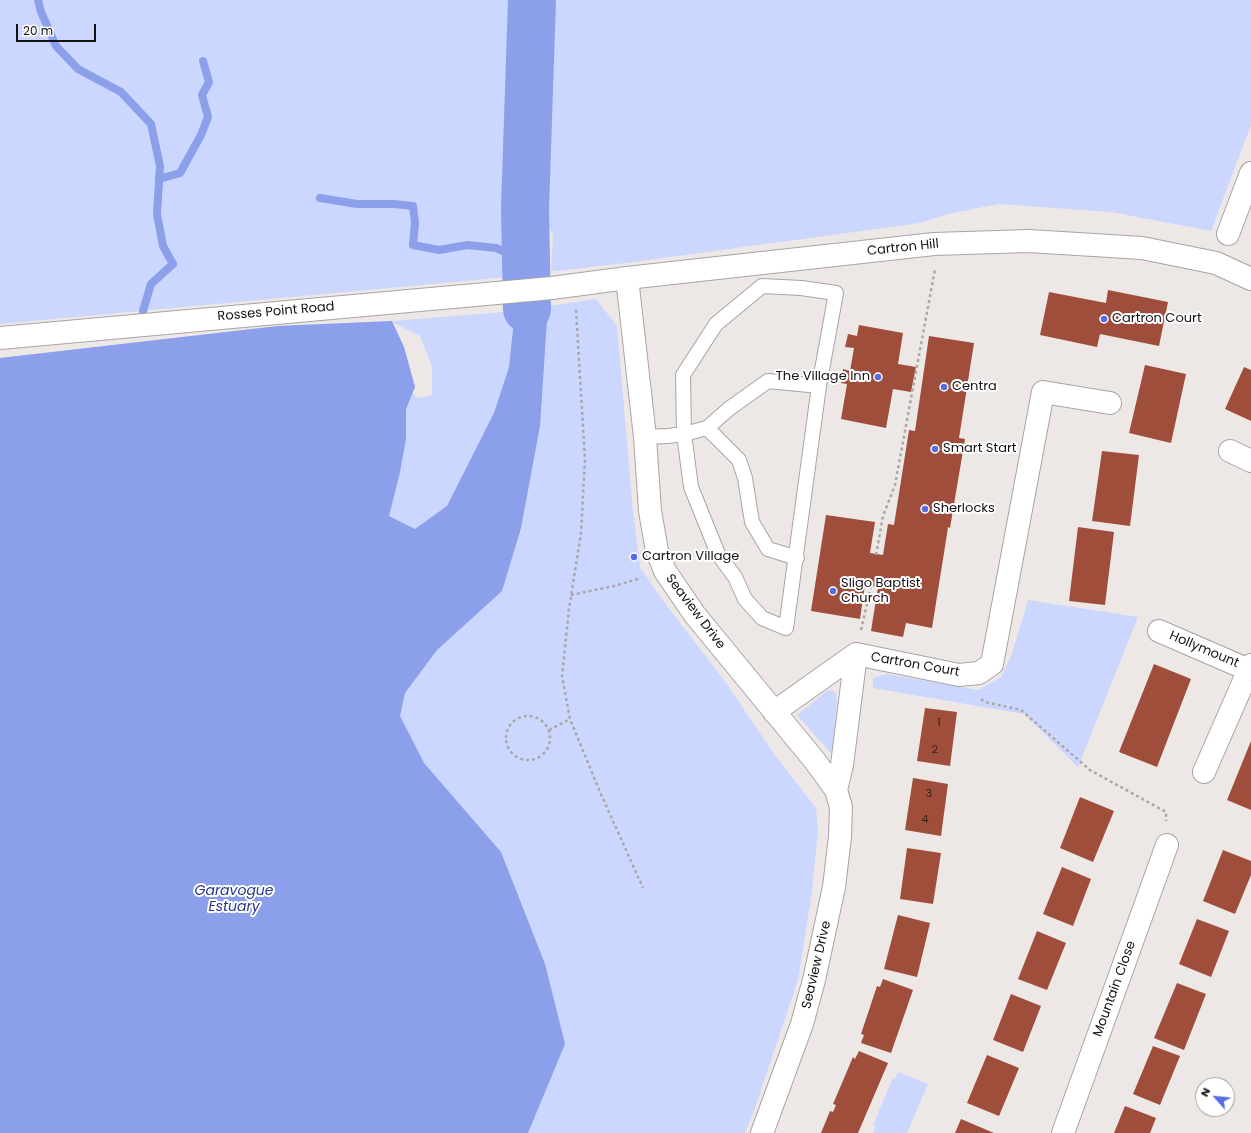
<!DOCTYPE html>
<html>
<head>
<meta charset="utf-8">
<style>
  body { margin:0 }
  #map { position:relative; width:1251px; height:1133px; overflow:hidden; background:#ede8e6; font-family:Poppins,sans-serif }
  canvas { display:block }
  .north { position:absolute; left:1195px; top:1077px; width:40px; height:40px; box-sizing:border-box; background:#fff; border:1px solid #a1a0a0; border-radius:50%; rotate:297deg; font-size:11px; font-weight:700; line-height:16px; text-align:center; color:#141212 }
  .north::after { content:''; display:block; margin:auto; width:14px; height:18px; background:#566ce2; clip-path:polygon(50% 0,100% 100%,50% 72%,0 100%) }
  .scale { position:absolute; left:16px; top:24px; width:80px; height:18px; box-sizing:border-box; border:2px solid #141212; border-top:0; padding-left:5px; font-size:12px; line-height:14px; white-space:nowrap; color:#141212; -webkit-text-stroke:3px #fff; paint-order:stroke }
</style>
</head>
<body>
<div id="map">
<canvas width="1251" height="1133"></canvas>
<div class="north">N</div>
<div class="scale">20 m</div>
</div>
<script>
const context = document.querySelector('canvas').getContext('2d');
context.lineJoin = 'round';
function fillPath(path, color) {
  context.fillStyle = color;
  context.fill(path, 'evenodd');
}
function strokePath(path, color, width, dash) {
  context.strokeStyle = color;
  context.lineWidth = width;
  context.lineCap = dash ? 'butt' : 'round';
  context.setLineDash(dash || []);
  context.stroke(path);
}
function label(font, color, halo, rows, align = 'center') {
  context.font = font + ' Poppins,sans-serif';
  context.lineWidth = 4;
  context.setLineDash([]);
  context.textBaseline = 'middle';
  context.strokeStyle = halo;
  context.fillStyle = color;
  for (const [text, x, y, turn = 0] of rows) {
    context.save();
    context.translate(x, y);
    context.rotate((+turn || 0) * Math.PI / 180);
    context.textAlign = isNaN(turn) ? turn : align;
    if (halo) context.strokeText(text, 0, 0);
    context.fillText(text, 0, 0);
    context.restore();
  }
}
fillPath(new Path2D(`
  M0,0H525V41L518,63L521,85L515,114V137L511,161L517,177L515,202L519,211L516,219L518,230L519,276L0,324Z
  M552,0H1251V125L1211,231L1111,212L999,204L948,214L920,223L634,262L558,271L551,270L553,235L541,212L547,70L555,19Z
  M596,299L617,326L633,511L640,567L661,598L724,680L774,754L816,808L818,830L812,892L798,980L755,1108L745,1133H0V358L278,326L392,321L515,311ZM392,322L420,336L432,367V395L418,398L412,393L415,387L404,347Z
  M1028,600L1138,617L1078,767L1024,714L873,688V678L886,674L978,690L1001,677L1012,654Z
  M828,690L833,691L836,693L837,701L832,754L797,715Z
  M898,1072L928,1084L907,1133H873L876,1126L873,1125L893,1078L895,1079Z`), '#cbd7fe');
fillPath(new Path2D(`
  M548,305L540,426L521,528L502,591L437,650L405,693L400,716L424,763L501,852L545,964L565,1044L528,1133H0V358L278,326L392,321L404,347L415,387L406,409V439L400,472L389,516L415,529L447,506L494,413L509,367L515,311Z`), '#8b9feb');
strokePath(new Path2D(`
  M38,0L41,12L56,46L78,69L121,92L151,124L160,166L157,214L163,246L173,264L151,284L143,311
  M159,179L180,173L201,135L208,117L202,95L209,82L203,61
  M320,198L357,204H394L413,206L415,223L413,245L439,250L468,245L496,248L526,261`), '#8b9feb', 8);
strokePath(new Path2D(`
  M527,309L525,209L532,0`), '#8b9feb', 48);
fillPath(new Path2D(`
  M1108,290L1168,302L1159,346L1100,334L1097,347L1040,335L1049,292L1106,303Z
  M859,325L903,333L898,364L916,367L911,392L893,389L886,428L841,419L847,384L841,383L843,369L850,371L854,348L845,347L848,334L857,336Z
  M929,336L974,343L959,438L965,439L950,528L948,527L947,534L932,628L906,623L903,637L871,631L878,587L865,585L860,619L811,611L826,515L875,522L870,553L883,555L888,524L894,525L909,430L915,431Z
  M1145,365L1186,374L1171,443L1129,433Z
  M1244,367L1251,370V421L1225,409Z
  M1102,451L1139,455L1130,526L1092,521Z
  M1078,527L1114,532L1105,605L1069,601Z
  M1154,664L1191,679L1157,767L1119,752Z
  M925,708L957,712L950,766L917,761Z
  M1251,741V810L1227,800Z
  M913,778L948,784L941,836L905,830Z
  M1080,797L1114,811L1093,862L1060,848Z
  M907,848L941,853L933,904L900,899Z
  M1223,850L1251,861V875L1235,914L1203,901Z
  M1062,867L1091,879L1073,926L1043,914Z
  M898,915L930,923L917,977L884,969Z
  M1197,919L1229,931L1211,977L1179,964Z
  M1037,931L1066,943L1047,990L1018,979Z
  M883,979L913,990L891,1053L861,1043L864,1035L861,1034L877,986L880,987Z
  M1177,983L1206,994L1184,1050L1154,1038Z
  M1011,994L1041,1006L1023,1052L993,1040Z
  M1153,1046L1180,1056L1160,1105L1133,1094Z
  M859,1051L888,1063L858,1133H821L830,1111L833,1112L836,1105L833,1104L853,1057L855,1059Z
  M987,1055L1019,1068L999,1116L967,1103Z
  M1125,1106L1156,1118L1150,1133H1114Z
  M961,1119L994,1133H955Z`), '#a04e3c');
const lane = new Path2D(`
  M707,428L739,460L745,478L752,522L768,549L797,558
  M645,437L668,436L684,434L683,375L716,324L762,286L801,288L836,293L819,386L786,628L762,618L745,599L735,577L718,554L691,487L684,434L707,428L730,408L768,381L819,386`);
const street = new Path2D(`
  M1228,234L1251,173
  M627,278L645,437L650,511L657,551L665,571L695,615L815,761L836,790L841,807L840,837L834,887L814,980L802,1024L762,1133
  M1230,451L1251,461
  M1159,631L1249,670
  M774,712L856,654L959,675L979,673L992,664L1043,392L1110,403
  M1204,772L1251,665
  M836,790L842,765L856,654
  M1063,1133L1167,845`);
const secondary = new Path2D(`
  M0,338L552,288L627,278L934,244L1029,241L1142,248L1216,263L1251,279`);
strokePath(lane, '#a9a4a3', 16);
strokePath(street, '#a9a4a3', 24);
strokePath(secondary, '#a9a4a3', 24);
strokePath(new Path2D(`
  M576,310L585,460L581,533L569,609L562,676L570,719L600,792L643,888
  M876,555L883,516L895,485L935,269
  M571,595L614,586L641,578
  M861,630L871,586
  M981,699L985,702L1021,710L1090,770L1166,812V821
  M506 738a22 22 0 1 1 44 0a22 22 0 1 1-44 0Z
  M549,730L570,719`), '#aba7a5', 2.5, [3, 3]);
strokePath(lane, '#fff', 14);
strokePath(street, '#fff', 22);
strokePath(secondary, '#fff', 22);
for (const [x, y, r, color] of [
  [1104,319,4,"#566ce2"],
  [878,377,4,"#566ce2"],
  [944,387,4,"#566ce2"],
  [935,449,4,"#566ce2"],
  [925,509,4,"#566ce2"],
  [634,557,4,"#566ce2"],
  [833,591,4,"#566ce2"]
]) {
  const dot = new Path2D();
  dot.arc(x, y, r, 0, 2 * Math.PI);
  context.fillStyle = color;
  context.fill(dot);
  strokePath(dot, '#fff', 1.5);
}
label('11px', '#37211c', null, [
  ["1",939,723],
  ["2",935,750],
  ["3",929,794],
  ["4",925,820]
]);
label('13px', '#141212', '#fff', [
  ["Cartron Hill",903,248,-6],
  ["Rosses Point Road",276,312,-5],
  ["Seaview Drive",695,612,53],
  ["Hollymount",1204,650,23],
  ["Cartron Court",915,665,10],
  ["Seaview Drive",817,965,-77],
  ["Mountain Close",1115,989,-70]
]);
label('13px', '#141212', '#fff', [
  ["Cartron Court",1112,319],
  ["The Village Inn",870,377,"right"],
  ["Centra",952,387],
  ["Smart Start",943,449],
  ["Sherlocks",933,509],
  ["Cartron Village",642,557],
  ["Sligo Baptist",841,584],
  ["Church",841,599]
], 'left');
label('italic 14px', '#2a358c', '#fff', [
  ["Garavogue",234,891],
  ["Estuary",234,907]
]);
</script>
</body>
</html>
